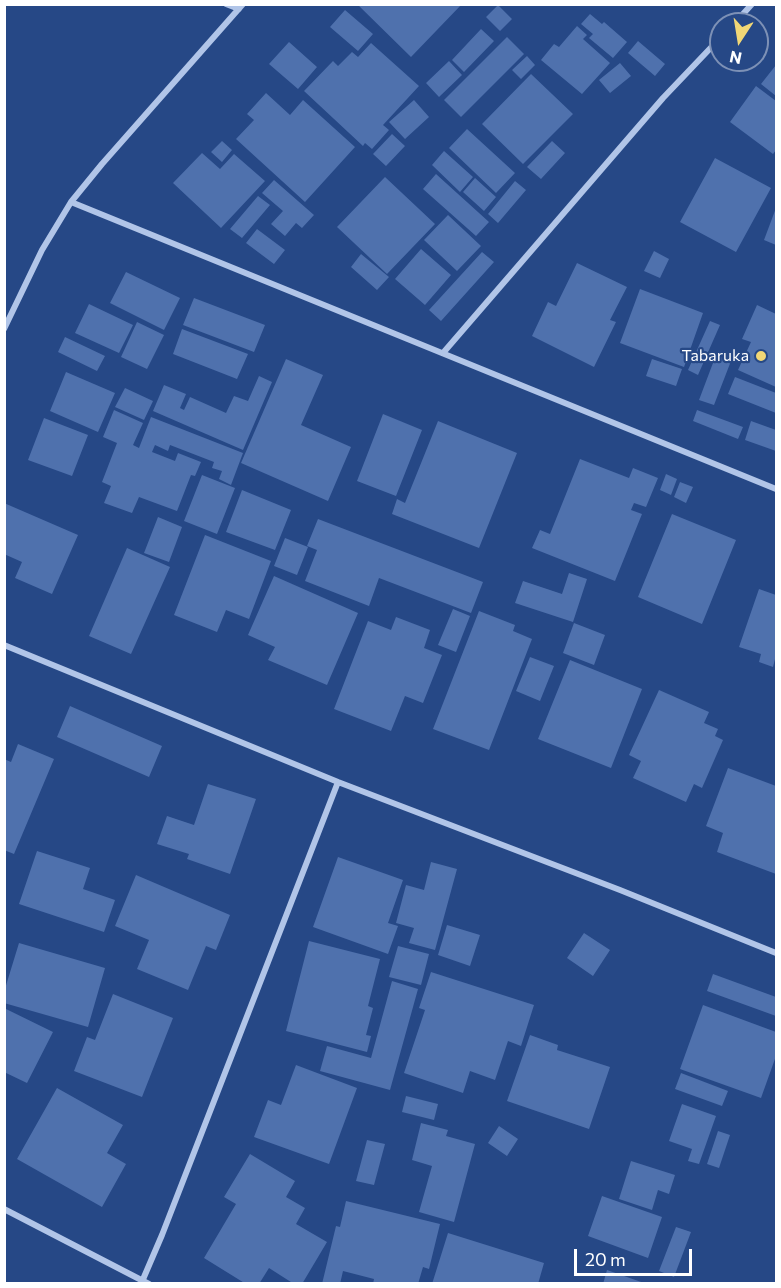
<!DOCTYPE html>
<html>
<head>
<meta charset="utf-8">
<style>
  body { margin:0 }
  #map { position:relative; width:781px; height:1288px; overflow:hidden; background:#264886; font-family:Commissioner,sans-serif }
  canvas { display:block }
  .frame { position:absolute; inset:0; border:6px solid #fff; pointer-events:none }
  .north { position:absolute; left:709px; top:12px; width:60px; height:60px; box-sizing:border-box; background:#264886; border:2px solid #7d91b6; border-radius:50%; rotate:192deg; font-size:16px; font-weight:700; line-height:24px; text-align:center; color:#fff }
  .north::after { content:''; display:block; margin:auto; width:21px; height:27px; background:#f1d776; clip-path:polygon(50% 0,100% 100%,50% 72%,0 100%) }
  .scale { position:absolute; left:574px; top:1249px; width:118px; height:27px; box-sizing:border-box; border:3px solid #fff; border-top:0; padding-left:8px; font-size:18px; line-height:21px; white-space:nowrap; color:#fff; -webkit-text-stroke:4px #264886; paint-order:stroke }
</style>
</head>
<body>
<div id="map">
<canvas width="781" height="1288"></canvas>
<div class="frame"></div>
<div class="north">N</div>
<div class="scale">20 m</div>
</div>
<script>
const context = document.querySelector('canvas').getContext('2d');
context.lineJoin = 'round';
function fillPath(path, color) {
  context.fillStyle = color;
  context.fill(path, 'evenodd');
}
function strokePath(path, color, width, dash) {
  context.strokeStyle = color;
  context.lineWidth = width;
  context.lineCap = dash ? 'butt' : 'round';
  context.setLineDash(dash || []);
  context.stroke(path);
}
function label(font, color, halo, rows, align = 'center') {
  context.font = font + ' Commissioner,sans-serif';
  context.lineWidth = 4.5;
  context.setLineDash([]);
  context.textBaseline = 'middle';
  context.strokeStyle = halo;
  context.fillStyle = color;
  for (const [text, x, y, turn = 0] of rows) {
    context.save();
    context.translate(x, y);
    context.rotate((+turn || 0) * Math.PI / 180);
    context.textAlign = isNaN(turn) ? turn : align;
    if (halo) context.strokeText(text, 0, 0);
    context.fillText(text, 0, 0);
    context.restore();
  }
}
fillPath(new Path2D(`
  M357,4H462L411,57Z
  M498,5L512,19L500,31L486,17Z
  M345,10L373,34L358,51L330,27Z
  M590,14L602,24L604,22L627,42L613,58L589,38L593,34L581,24Z
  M577,26L587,35L583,39L610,63L582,94L541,60L554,44L559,47Z
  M481,29L494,41L464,72L452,60Z
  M507,37L524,54L461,117L444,100Z
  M638,41L665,64L655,76L628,53Z
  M289,42L317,67L298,89L269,64Z
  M371,43L419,86L383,125L389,130L372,149L365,143L363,146L304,91L333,61L338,66L352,52L358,57Z
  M527,56L535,65L521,79L512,70Z
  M449,61L462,75L439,97L426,83Z
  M620,63L631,76L610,93L599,80Z
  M776,65V96L761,84Z
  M531,74L573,114L523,164L482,124Z
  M756,86L776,101V150L773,154L730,122Z
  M266,93L290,115L303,100L355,147L305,202L236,139L254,120L247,114Z
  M414,100L429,117L405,139L389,122Z
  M467,129L515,173L496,193L449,148Z
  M392,134L405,146L386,166L373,154Z
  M222,141L232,150L222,162L211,152Z
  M552,141L565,153L541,179L527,167Z
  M444,151L473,177L460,192L432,165Z
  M202,153L220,169L234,154L265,181L221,228L173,183Z
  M715,158L771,188L736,252L680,222Z
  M436,174L489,222L476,236L423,189Z
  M385,177L435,224L387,274L337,227Z
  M475,178L496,197L484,211L463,192Z
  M274,180L314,215L302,228L296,223L285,236L271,224L283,211L262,193Z
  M515,181L526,190L498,223L488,214Z
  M258,196L270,205L242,238L230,229Z
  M776,208V245L764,240Z
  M448,215L481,246L457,271L424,240Z
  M257,229L285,250L274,264L246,243Z
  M421,249L451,275L425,305L395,279Z
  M654,251L669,259L660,278L644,271Z
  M482,252L494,262L441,321L429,310Z
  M361,254L389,277L377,290L351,267Z
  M577,263L627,287L610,320L616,322L594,367L532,336L548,302L556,306Z
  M126,272L180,298L164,330L110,303Z
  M640,289L703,313L684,367L620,343Z
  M194,298L265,325L254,352L183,325Z
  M89,304L133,325L119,353L75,333Z
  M757,305L776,314V387L738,370L751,342L742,339Z
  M710,321L720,325L698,375L688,370Z
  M137,322L164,335L147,369L121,357Z
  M182,329L248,354L237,379L173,354Z
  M65,337L105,356L97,371L58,352Z
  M716,355L731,361L714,405L699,400Z
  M286,359L323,375L301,425L351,447L328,501L241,463Z
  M652,359L682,369L676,386L646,376Z
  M66,372L115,393L98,432L50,411Z
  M259,376L272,382L243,450L153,411L164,385L186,394L180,408L184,410L190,397L226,413L234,396L248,401Z
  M735,377L776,393V413L728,394Z
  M125,388L153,401L144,420L115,407Z
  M114,410L143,423L133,445L139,448L151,417L243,453L231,485L219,479L222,471L212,468L214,462L170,445L168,451L155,445L152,452L175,461L178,453L201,462L195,476L191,475L177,511L139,497L132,513L104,503L111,486L102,482L117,443L103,437Z
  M697,410L743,427L738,439L693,421Z
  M383,414L422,430L396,496L357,481Z
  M44,418L88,435L72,476L28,460Z
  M438,421L517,453L479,548L392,514L397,499L405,503Z
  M751,421L776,430V451L745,440Z
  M580,459L629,478L633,468L658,478L646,507L634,503L631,510L642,514L615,581L532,548L540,530L550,534Z
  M666,474L677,479L671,495L660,490Z
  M202,475L235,488L217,534L184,521Z
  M680,482L693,487L686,503L674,497Z
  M242,490L291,510L275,550L226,532Z
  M4,503L78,535L52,594L15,578L22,562L4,554Z
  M672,514L736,540L702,624L638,597Z
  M158,517L182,527L169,562L144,553Z
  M318,519L483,582L471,613L379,578L369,606L305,581L317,550L307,546Z
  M205,535L271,561L249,619L226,610L217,632L174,615Z
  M285,538L308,547L297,575L274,566Z
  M127,548L170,567L131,654L89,636Z
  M569,573L587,579L573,622L515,603L523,581L562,594Z
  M274,576L358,613L327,685L268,660L275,647L248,635Z
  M759,589L776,595V655L773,667L759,662L761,654L739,647Z
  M453,609L470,616L456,652L438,645Z
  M479,611L515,625L513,631L532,639L489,750L433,729Z
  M396,617L430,630L424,648L442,655L423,703L405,696L391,731L334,709L368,621L391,630Z
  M574,623L605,635L594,665L563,653Z
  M530,657L554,666L540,701L516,691Z
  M570,660L642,689L611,768L538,739Z
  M659,690L709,712L704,723L718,729L715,736L723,740L702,788L694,784L686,802L633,778L641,761L629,755Z
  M70,706L162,746L149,777L57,737Z
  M18,744L54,759L14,854L4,850V759L11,762Z
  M728,768L776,786V874L717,852L723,833L706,826Z
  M208,784L256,799L230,874L187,859L189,854L157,844L167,816L194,825Z
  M37,851L90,868L83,889L115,900L104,932L19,904Z
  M338,857L403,880L388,923L398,926L388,954L313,927Z
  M431,862L457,869L435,950L409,943L414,928L396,923L406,885L424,890Z
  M136,875L230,915L216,950L206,946L188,990L137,969L149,940L115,926Z
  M447,925L480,935L470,966L438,955Z
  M584,933L610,950L593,976L567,958Z
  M309,941L380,959L368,1006L373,1008L366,1035L371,1036L367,1052L286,1031Z
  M19,943L105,968L88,1027L4,1003V992Z
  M398,946L429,954L421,985L389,977Z
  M431,972L534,1005L521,1046L508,1041L495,1080L470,1071L463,1093L404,1073L425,1010L419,1008Z
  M713,974L776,997V1016L707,991Z
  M392,981L418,989L390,1090L320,1071L327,1046L371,1058Z
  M113,994L173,1018L142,1097L74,1071L87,1037L95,1040Z
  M703,1005L776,1032V1056L761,1098L680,1069Z
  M4,1008L53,1032L27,1083L4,1072Z
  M530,1035L558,1045L557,1050L610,1067L589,1129L507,1101Z
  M296,1065L357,1088L329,1164L254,1137L268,1100L281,1105Z
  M681,1073L728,1091L722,1106L675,1089Z
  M57,1088L123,1125L107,1153L126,1164L102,1207L17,1159Z
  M406,1096L438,1104L434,1120L402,1112Z
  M682,1104L716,1116L699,1164L688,1161L692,1149L669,1141Z
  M421,1123L448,1130L446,1136L475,1144L454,1222L419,1212L432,1166L412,1160Z
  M499,1126L518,1139L507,1156L488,1143Z
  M718,1131L730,1135L719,1168L707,1164Z
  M367,1140L385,1144L374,1185L356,1181Z
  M250,1154L295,1181L286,1197L305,1208L296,1224L327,1242L302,1284H294L269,1268L259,1284H246L204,1258L236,1204L224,1197Z
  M631,1161L675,1175L669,1194L658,1190L652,1210L619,1199Z
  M602,1196L662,1217L648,1258L588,1236Z
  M346,1201L440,1224L429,1269L423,1267L418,1284H373L374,1279L343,1271L340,1284H322L336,1226L340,1227Z
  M676,1227L691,1232L674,1277L659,1271Z
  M448,1233L544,1263L538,1284H432Z
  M607,1270L644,1283V1284H603Z`), '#4f71ad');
strokePath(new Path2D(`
  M226,4L239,9
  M734,24L752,4
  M71,202L776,489
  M4,329L42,250L71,202L102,164L243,4
  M443,353L663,98L721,37
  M4,645L338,782L620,890L776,953
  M4,1209L149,1284
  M141,1284L162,1235L338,782`), '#b1c5e8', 6);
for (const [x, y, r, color] of [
  [761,356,6,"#f1d776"]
]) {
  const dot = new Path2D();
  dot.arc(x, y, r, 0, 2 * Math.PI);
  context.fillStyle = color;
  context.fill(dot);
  strokePath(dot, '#264886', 2);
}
label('16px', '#fff', '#264886', [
  ["Tabaruka",749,356]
], 'right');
</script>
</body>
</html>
